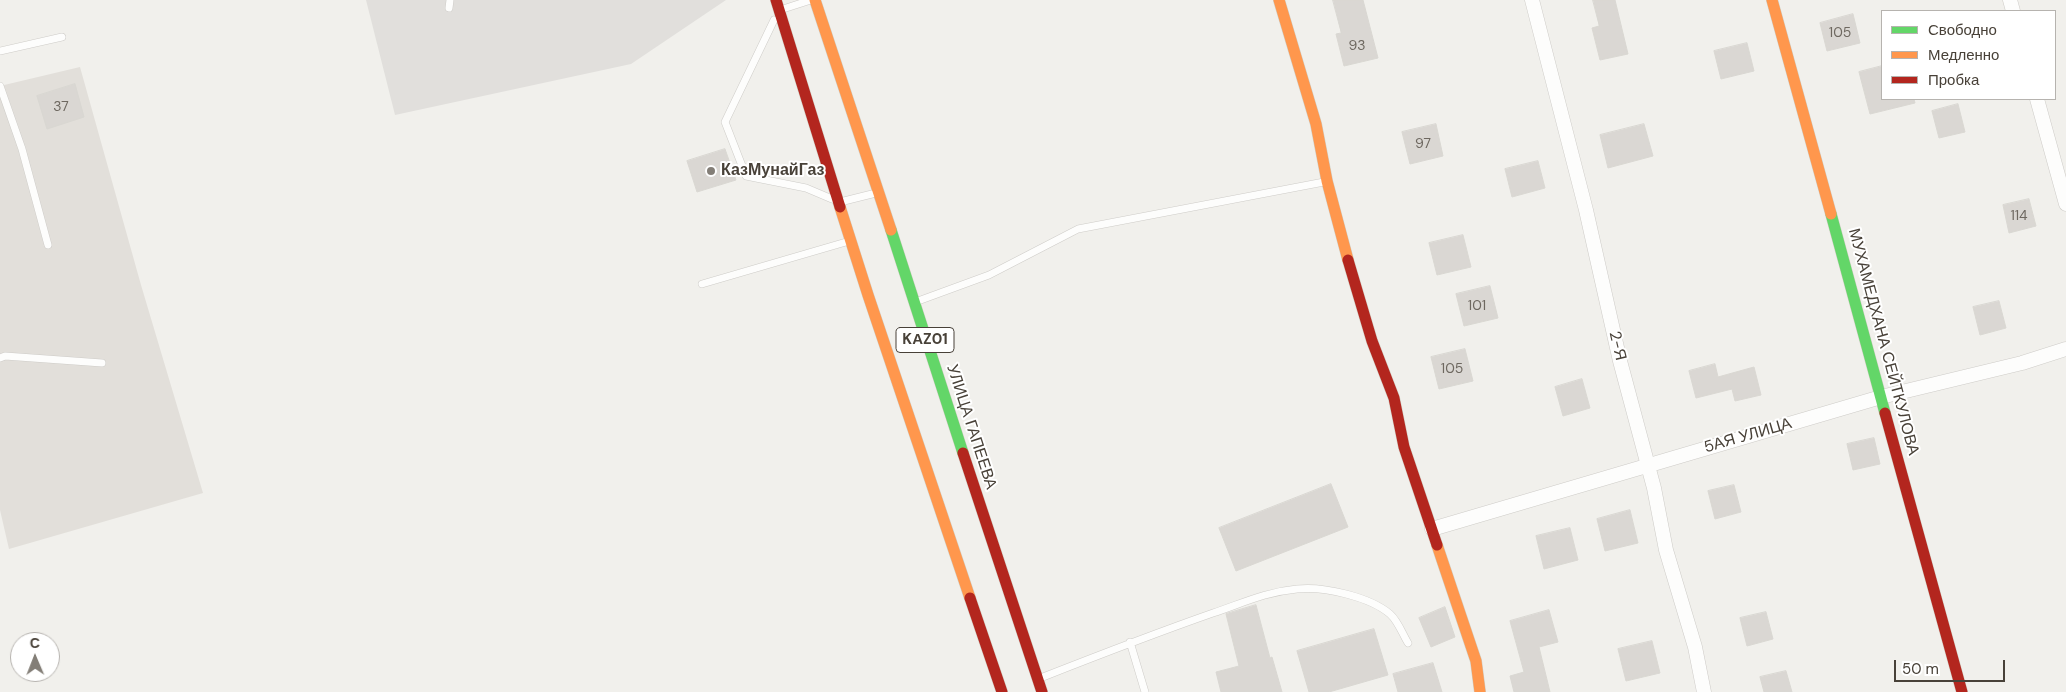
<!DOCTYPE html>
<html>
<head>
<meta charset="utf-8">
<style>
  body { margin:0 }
  #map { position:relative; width:2066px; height:692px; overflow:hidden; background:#f1f0ec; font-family:"DM Sans",sans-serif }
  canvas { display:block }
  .legend { position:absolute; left:1881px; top:10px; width:175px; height:90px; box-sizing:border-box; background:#fff; border:1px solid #b6b3af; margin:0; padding:6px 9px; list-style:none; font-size:15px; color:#484138 }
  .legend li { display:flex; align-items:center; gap:10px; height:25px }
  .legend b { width:25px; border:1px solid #b6b3af }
  .north { position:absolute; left:10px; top:632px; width:50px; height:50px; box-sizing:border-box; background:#fff; border:1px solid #b6b3af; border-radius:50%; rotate:359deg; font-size:14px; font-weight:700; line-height:20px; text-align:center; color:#484138 }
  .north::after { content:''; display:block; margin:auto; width:18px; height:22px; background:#837e77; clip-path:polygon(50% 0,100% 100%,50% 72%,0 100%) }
  .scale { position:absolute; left:1894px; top:660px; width:111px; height:22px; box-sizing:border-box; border:2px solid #484138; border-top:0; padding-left:6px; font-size:15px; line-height:18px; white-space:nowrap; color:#484138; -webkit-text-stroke:4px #fff; paint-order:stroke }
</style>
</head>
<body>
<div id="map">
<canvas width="2066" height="692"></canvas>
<ul class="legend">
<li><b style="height:6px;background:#63d668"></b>Свободно</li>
<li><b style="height:6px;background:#ff974d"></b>Медленно</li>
<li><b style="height:6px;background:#b3261e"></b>Пробка</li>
</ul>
<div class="north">С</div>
<div class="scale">50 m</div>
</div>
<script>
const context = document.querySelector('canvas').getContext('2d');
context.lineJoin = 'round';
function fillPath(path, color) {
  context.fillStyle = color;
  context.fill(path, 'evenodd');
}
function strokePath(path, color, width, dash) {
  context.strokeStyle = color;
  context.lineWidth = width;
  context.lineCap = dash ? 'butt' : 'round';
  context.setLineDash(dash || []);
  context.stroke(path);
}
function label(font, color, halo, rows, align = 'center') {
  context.font = font + ' "DM Sans",sans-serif';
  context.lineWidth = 4;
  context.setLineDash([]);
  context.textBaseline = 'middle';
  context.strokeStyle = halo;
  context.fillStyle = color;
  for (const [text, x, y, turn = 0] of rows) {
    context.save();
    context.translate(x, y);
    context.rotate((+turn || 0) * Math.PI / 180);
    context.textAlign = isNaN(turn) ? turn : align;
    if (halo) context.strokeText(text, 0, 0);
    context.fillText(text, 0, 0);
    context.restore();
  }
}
fillPath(new Path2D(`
  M80,67L141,285L203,493L9,549L0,510V86Z`), '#e2dfda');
fillPath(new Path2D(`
  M366,0H726L631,64L395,115Z`), '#e1dfdc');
const building = new Path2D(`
  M1333,0H1363L1378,58L1344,66L1336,34L1341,33Z
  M1593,0H1615L1628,54L1600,60L1592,28L1599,26Z
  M1853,14L1860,43L1827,51L1820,23Z
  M1747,43L1754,71L1721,79L1714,51Z
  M1882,66V99H1914L1915,103L1870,114L1859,72Z
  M75,84L84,117L47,129L37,96Z
  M1958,104L1965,132L1939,138L1932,111Z
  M1436,124L1443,156L1410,164L1402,132Z
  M1644,124L1653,156L1608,168L1600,135Z
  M725,149L736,180L697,192L687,161Z
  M1538,161L1545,188L1512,197L1505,169Z
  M2029,199L2036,226L2009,233L2003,205Z
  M1463,235L1471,267L1437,275L1429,243Z
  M1490,286L1498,318L1464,326L1456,294Z
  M1999,301L2006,328L1980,335L1973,307Z
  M1465,349L1473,381L1439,389L1431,357Z
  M1715,364L1718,377L1754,367L1761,395L1735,401L1732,389L1696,398L1689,371Z
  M1582,379L1590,408L1563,416L1555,387Z
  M1874,438L1880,464L1853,470L1847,444Z
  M1331,484L1348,527L1236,571L1219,528Z
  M1734,485L1741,512L1715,519L1708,491Z
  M1630,510L1638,543L1605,551L1597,519Z
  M1570,528L1578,560L1544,569L1536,536Z
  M1256,605L1270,658L1272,657L1282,692H1221L1216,672L1239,666L1226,614Z
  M1445,607L1455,637L1431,647L1419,618Z
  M1549,610L1558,642L1539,647L1550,692H1514L1510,676L1524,672L1510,621Z
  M1766,612L1773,639L1747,646L1740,618Z
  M1374,629L1388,675L1329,692H1309L1297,651Z
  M1652,641L1660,673L1626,681L1618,649Z
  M1433,663L1442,692H1398L1393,674Z
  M1786,671L1792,692H1764L1760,677Z`);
fillPath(building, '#dad7d3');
strokePath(building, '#d9d7d2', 1);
const lane = new Path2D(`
  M449,8L450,0
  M783,9L811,0
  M774,20L725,122L746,176L806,188L832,199
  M0,51L62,37
  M0,86L22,149L48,245
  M844,201L872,194
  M702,284L846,242
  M918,301L989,275L1078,229L1324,182
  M0,358L5,356L102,363
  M1130,642L1145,692
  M1043,677C1099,655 1156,633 1213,613C1243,603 1265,592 1297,589C1324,586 1370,597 1390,614C1398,621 1403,635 1408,643`);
const street = new Path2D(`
  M1532,0L1586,210L1620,361L1654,488L1666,550L1695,647L1704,692
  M2010,0L2013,11
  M2037,99L2066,204
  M1432,529L1881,397L2022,363L2066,349`);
const fast = new Path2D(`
  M1831,214L1885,413
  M891,230L963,453`);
const slow = new Path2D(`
  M815,0L891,230
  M1279,0L1316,124L1327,181L1348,260
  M1772,0L1831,214
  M840,207L868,295L970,598
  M1437,545L1476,661L1480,692`);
const jam = new Path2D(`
  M776,0L840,207
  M1348,260L1372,341L1394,398L1404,447L1437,545
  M1885,413L1962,692
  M963,453L1042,692
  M970,598L1002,692`);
strokePath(lane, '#ceccc8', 8);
strokePath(street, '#ceccc8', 15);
strokePath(fast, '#d0cdc3', 12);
strokePath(slow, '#d0cdc3', 12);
strokePath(jam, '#d0cdc3', 12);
strokePath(lane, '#fdfdfc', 7);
strokePath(street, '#fdfdfc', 14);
strokePath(fast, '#63d668', 11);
strokePath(slow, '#ff974d', 11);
strokePath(jam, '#b3261e', 11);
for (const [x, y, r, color] of [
  [711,171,5,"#837e77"]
]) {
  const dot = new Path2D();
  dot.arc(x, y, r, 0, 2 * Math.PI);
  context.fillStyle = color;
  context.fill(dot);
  strokePath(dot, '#fff', 2);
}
label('14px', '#6e6860', null, [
  ["105",1840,33],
  ["93",1357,46],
  ["37",61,107],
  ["97",1423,144],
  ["114",2019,216],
  ["101",1477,306],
  ["105",1452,369]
]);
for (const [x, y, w] of [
  [925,340,58]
]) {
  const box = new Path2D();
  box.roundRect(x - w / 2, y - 12.5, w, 25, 4);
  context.fillStyle = '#fff';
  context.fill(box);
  strokePath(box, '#484138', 1);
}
label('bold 15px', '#484138', null, [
  ["KАZ01",925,340]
]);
label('bold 16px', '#484138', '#fff', [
  ["КазМунайГаз",721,171]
], 'left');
label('16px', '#484138', '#fff', [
  ["МУХАМЕДХАНА СЕЙТКУЛОВА",1883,342,75],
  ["2-Я",1617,346,77],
  ["УЛИЦА ГАПЕЕВА",971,427,72],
  ["5АЯ УЛИЦА",1748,436,-16]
]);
</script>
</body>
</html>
